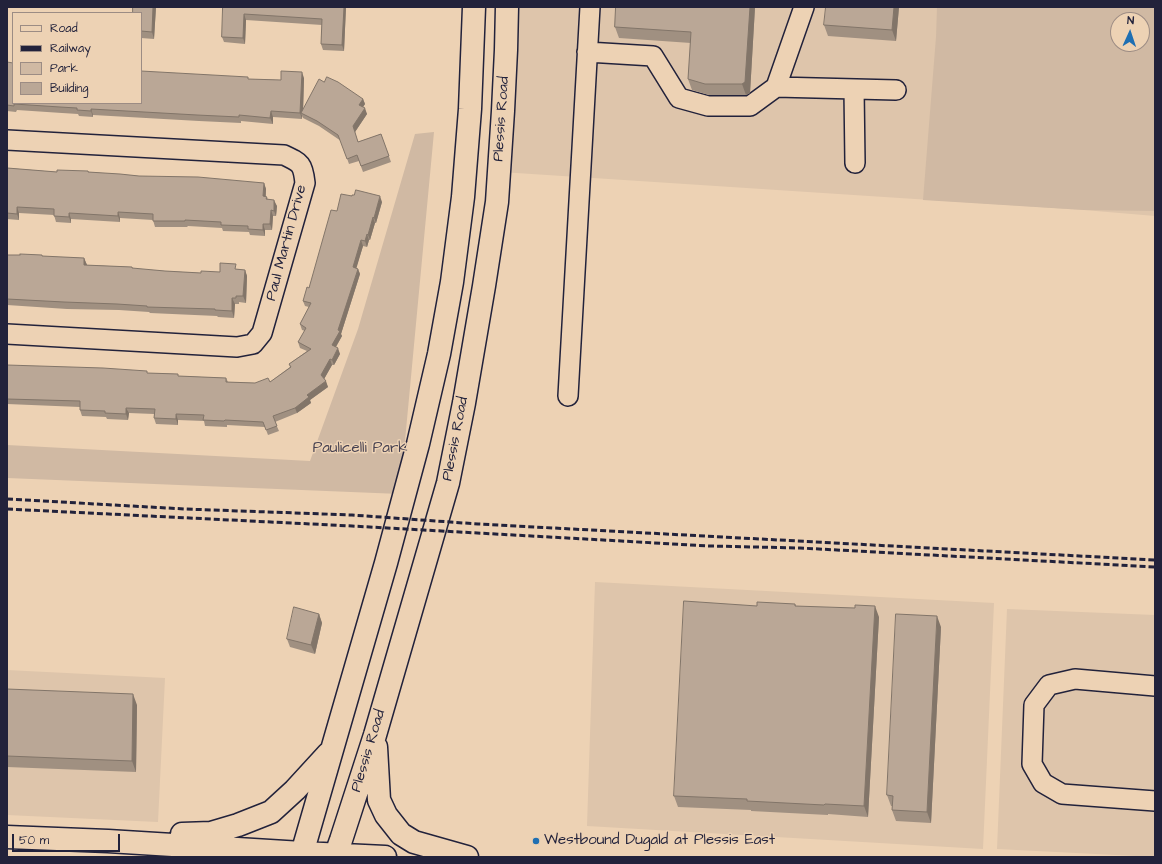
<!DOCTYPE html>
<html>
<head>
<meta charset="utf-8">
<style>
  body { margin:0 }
  #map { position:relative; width:1162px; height:864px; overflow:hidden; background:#edd2b4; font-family:"Architects Daughter",sans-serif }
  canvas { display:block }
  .frame { position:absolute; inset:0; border:8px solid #22223b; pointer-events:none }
  .legend { position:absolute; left:12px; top:12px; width:130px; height:92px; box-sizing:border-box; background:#edd2b4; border:1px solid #9c8c84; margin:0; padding:5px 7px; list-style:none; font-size:12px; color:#22223b }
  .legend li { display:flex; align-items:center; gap:8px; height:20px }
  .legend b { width:20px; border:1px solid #9c8c84 }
  .north { position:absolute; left:1110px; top:12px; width:40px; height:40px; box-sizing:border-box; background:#edd2b4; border:1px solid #9c8c84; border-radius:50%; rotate:3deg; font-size:11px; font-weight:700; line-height:16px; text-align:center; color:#22223b }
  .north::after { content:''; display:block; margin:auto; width:14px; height:18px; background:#1f6fb2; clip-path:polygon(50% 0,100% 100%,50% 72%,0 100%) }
  .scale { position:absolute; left:12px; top:834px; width:108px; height:18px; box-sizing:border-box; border:2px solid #22223b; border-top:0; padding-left:5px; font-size:12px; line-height:14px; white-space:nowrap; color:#22223b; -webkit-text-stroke:3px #edd2b4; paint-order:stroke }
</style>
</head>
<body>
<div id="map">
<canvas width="1162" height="864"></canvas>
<div class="frame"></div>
<ul class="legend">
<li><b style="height:5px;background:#edd2b4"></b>Road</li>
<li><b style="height:5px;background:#22223b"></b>Railway</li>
<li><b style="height:11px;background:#d0b9a3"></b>Park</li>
<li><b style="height:11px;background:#baa796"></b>Building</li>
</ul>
<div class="north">N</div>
<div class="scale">50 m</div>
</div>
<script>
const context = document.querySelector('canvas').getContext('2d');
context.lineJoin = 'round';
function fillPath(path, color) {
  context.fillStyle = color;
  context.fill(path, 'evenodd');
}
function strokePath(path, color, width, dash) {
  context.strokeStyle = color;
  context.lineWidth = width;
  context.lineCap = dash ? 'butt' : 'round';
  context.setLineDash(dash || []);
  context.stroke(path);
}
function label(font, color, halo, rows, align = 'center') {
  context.font = font + ' "Architects Daughter",sans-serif';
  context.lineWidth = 3;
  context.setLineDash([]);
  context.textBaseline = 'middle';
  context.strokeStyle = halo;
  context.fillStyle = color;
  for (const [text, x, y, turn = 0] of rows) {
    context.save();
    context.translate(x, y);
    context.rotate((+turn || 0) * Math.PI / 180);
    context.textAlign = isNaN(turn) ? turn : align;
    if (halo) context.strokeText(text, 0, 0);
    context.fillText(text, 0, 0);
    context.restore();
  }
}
fillPath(new Path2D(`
  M505,7H1155V216L1084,210L501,172ZM1118,20H1142V44H1118Z
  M595,582L994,603L983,849L587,826Z
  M1007,609L1155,615V857L997,849Z
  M7,670L165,678L158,822L7,815Z`), '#dec5ab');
fillPath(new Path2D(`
  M937,7H1155V211L1084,210L923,200L936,37ZM1118,20H1142V44H1118Z
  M434,132L400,494L7,478V445L310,461L358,329L415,134Z`), '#d0b9a3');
const minor = new Path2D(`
  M587,52L653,56L679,98L708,106H750L776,87L804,7
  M776,87L896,90
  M854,89L855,163
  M7,140L284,155C301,163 303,164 305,183L262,333L253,344L237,347L7,334
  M568,396L590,7
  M1155,686L1075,679L1049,685L1034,705L1032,764L1043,783L1062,794L1155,801`);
const major = new Path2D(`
  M376,747L379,800L386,815L401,834L414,842L467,857
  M182,834L211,833L238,825L271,812L295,790L328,754
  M7,837L108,841L302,853L385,857
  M301,857L386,563L418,444L439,354L452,282L463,197L470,109L474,7
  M335,857L341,840L375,735L448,483L464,403L484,286L497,202L503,111L506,50L507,7`);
strokePath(minor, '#22223b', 22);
strokePath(major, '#22223b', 25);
strokePath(minor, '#edd2b4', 19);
strokePath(major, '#edd2b4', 22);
strokePath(new Path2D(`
  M7,499L185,509L352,515L478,524L1155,560
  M7,509L352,526L710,546L800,548L1155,567`), '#22223b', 3, [6, 3]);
fillPath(new Path2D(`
  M46,7H62V8Z
  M133,7H156L154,39L141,38V13Z
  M223,7H346L344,51L323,50L321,44L322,25L246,20L245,44L224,42L222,37Z
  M616,7H755L750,93L746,95H709L692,90L688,79L691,43L619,38L615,27Z
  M899,7L896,41L828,36L824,25Z
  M7,62L13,103L249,79L281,80L304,78L303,110L324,82L363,99L365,104L363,107L367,114L355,132L358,142L381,134L391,162L363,172L359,161L349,164L341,141L319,126L303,118L302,116V119L273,117V124L241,121V123L199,121L93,115V117L79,116L78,114L62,113L17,110L16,112L7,111Z
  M7,168L57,172L88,171L89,172L139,176L264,183L266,189V197L268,199L277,206L276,216H273L272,230H265V236L250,235L249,232L223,231L222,228L188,226L187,227H155L153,220L120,218V222L71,219V223L56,222L54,215L19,213V220L7,219Z
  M352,196L382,202L376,223H375L370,240H369L367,247L363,246L356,268L358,269L360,274L341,334L342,336L336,347L340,354L334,365H332L324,379L328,387L310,400L311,403L297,413L275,422L279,431L268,435L265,427L227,425V427L205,426L204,421L178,420V425L156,424L154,418V414L129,413L128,420L107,419L106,417L82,416L80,410V407L7,404V370L147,373L178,374V376L226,378L228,382L255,383L270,382L290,367L289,364L307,351L300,348L298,342L305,331L302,330L300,324L309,307L305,306L303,301L309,288L337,211Z
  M7,255L84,258L87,265L132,267L133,269L165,271L201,273L220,272L238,269L245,270L247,276L246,303L239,302V304H235L234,318L218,317L217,316L150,313L149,312L119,310L67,309L7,305Z
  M795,604L796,606L879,617L868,817L828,814V815L751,811V810L678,807L674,796L757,606Z
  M319,614L322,623L315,654L290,647L287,639Z
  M941,627L931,823L896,821L892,810V806H891L887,795Z
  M7,689L137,705L136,772L7,767Z`), '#a09081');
fillPath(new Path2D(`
  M153,7H156L154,39L152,32Z
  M344,7H346L344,51L342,45Z
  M750,7H755L750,93L746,95L742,84Z
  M894,7H899L896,41L892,30Z
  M244,14L246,20L245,44L243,38Z
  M302,72L304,78L303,113H301L302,116V119L300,113Z
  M363,99L365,104L361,110L359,105Z
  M365,108L367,114L355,132L353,126Z
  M91,109L93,115V117L91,111Z
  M271,111L273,117V124L270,118Z
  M264,183L266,189L265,202L263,196Z
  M380,196L382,202L376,223L374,218Z
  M274,200L277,206L276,216L274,211Z
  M17,207L19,213V220L17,214Z
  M271,210L273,216L272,230L270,224Z
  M118,212L120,218V222L118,216Z
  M69,213L71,219V223L69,217Z
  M373,217L375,223L370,240L368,235Z
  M263,224L265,230V236L263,230Z
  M367,234L369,240L367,247L365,241Z
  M361,240L363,246L355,273L353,267Z
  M84,258L87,265H84Z
  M358,269L360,274L341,334L342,336L334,350L332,345L338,330Z
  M245,270L247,276L246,303L243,296Z
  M232,298L235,304L234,318L232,311Z
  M338,348L340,354L334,365L332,360Z
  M330,359L332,365L323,381L321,375Z
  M326,381L328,387L310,400L311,403L297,413L295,408L307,395Z
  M126,408L129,413L128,420L126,414Z
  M176,414L178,420V425L176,419Z
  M875,606L879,617L868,817L864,806Z
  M319,614L322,623L315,654L311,645Z
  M937,616L941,627L931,823L927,812Z
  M133,694L137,705L136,772L132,761Z`), '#827569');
const building = new Path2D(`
  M133,7H153L152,32L141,31V13H133Z
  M223,7H344L342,45L321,44L322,19L244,14L243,38L222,37Z
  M616,7H750L745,82L742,84H705L688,79L691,32L615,27Z
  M826,7H894L892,30L824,25Z
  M7,62L13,63V103H141V71L248,77V79L281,80V71L302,72L300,113L271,111L270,118L239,115V117L197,115L91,109V111L77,110V108L60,107L14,104V106L7,105Z
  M327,77L338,82L363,99L359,105L365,108L353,126L358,142L381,134L389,156L361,166L357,155L347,159L338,135L317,121L301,113L319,79L324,82Z
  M7,168L57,172V170L88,171V172L120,174L139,176L198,177L264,183L263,196L267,197L266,199L274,200V211L271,210L270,224H263V230L248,229V226L221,225V222L185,220V221H153V214L118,212V216L69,213V217L54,216V209L17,207V214L7,213Z
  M356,190L380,196L374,218L373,217L368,235L367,234L365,241L361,240L353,267L358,269L338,330L340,331L332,345L338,348L332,360L330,359L321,375L326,381L307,395L309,397L295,408L273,416L277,426L266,430L263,422L225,420L224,421L203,420L204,415L176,414V419L154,418L155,409L126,408V414L105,413V411L80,410V401L7,399V365L103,368L147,371V373L178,374V376L226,378V382L255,383L268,378L270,382L291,367L289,364L311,349L298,342L306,328L300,324L311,303L303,301L307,287L309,288L331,210L337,211L341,194L352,196V195H354Z
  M20,254L42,255V256L84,258V265L132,267V268L165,271L201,273V271L220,272V263L236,264L235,269L245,270L243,296H236V298H232V311L215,310V309L147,307V306L117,304L64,302L7,299V255H20Z
  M684,601L757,606V602L795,604V606L855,608V605L875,606L864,806L825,804L824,805L747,801V799L674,796Z
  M294,607L319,614L311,645L287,639Z
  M896,614L937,616L927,812L892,810L893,796L887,795Z
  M7,689L133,694L132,761L7,756Z`);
fillPath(building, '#baa796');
strokePath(building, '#827569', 1);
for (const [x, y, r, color] of [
  [536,841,4,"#1f6fb2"]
]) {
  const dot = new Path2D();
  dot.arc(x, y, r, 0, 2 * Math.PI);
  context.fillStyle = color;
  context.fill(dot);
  strokePath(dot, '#edd2b4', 1.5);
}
label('15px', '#22223b', '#edd2b4', [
  ["Plessis Road",502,119,-86],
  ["Paul Martin Drive",287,243,-75],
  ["Plessis Road",456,439,-79],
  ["Plessis Road",369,751,-73]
]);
label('15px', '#454050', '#edd2b4', [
  ["Paulicelli Park",360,449]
]);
label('15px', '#22223b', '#edd2b4', [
  ["Westbound Dugald at Plessis East",544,841]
], 'left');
</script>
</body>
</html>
